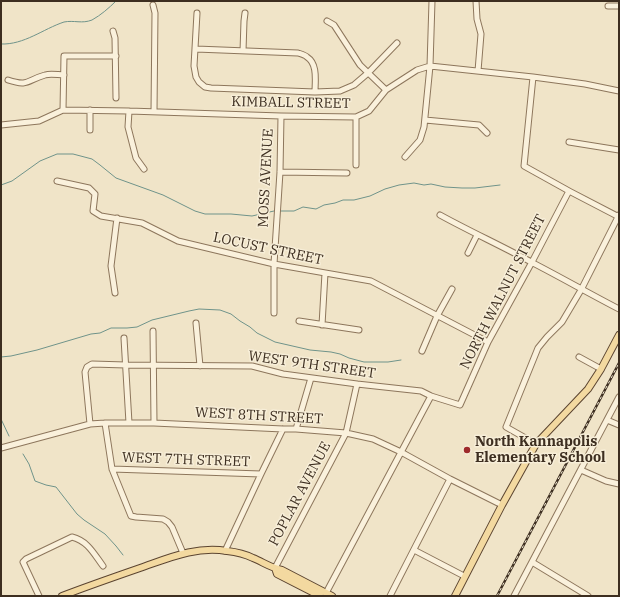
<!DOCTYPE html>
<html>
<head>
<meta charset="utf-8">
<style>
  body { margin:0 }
  #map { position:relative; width:620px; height:597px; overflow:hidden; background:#f0e4c8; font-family:"IBM Plex Serif",serif }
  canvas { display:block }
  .frame { position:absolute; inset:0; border:2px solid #3d2e20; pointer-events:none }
</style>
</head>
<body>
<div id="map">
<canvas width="620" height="597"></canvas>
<div class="frame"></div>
</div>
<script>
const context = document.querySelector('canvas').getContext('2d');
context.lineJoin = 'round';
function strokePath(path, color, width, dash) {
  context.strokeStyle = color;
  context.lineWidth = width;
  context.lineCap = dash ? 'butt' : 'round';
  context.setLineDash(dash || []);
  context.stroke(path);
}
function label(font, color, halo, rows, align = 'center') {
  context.font = font + ' "IBM Plex Serif",serif';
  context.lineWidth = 3;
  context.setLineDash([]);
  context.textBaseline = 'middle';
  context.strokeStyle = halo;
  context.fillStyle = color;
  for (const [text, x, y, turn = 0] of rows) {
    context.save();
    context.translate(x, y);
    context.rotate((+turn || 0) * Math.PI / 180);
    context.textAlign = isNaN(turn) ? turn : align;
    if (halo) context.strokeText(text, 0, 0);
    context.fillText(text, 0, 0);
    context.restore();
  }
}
strokePath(new Path2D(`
  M1,44C24,45 43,29 64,22C74,20 82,24 92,20C101,15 109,8 116,1
  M1,185L12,181L40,161L57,154H73L92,159L100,165L116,178L163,195L195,211L205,214H231L252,216L274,211
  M280,211H294L303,207L316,209L324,205L335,203L343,200H354L370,196L385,189L399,185L414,183L424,185L431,184L445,187L462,188H475L500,185
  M1,357L11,356L37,350L91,334L100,333L111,328H127L137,327L152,320L189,311L199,309L220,310L231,314L240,321L250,327L257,333L275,342L310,350L331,352L340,354L349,358L364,362H388L401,360
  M1,419L9,436
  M23,454L29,464L35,481L46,485L56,487L77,514L84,520L105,534L116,546L123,555`), '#6f938a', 1);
const minor = new Path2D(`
  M476,1L477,19L481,34L478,71
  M153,5L155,13L154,112
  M608,6H619
  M197,13L194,66L196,77L199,82L205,87L211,88L315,92L340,91L354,85L368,73L397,43
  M327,21L334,25L360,65L386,90
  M113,31L115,38L116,98
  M196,49L298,53C301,54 305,55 307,57C318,64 315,81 315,92
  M243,51L244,21L245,13
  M533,77L524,166L569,191L619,217
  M8,80C29,87 27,80 45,75C51,73 58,75 64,75
  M63,110L64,56H116
  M129,111L128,127L136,158L144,169
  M425,120L479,125L487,133
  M1,125L39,121L63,110L129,111L281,116L356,117L369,111L386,90L417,70L430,66L533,77L585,84L619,91
  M90,130V110
  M569,142L619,150
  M405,157L420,140L424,127L430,66L432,1
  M356,165V117
  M280,172L347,173
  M57,181L89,188L95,194L93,211L101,216L142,223L178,241L274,264L371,281L488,342
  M440,215C471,232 502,246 533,263C562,278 590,294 619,309
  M468,253L477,235
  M115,293L111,266L117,218
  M274,313V264L280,172L281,116
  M299,321L359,330
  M196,323L200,366
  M322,325L325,273
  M153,331L154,423
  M124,338L129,423
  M422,351L437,316L452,289
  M579,357L601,369
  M607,420L619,425
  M105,423L112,469L131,516L136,517L163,519L168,522L172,527L183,553
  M90,424L85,372L87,367L92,364L126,365L252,366L283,374L357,384L421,391L431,396L460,405L488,342L532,262L569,191
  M296,429L311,378
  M536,444L506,427L538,348L547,337L562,322L581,290L619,215
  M1,448L90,424L105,423H154L283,429H296L346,433L373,439L401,452L450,479L502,505
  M112,469L261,474
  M581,470L606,481L619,484
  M414,550L464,576
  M225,551L261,474L283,429
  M532,562L588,596
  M275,568L346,433L357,384
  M326,593L431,396
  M39,596L23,562L26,559L72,537C88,541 94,554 103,566
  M390,596L450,479
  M514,596L619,397`);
const major = new Path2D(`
  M275,568L277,574L320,596
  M62,596C88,586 114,577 140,568C169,558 195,546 227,551C236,552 245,554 253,558C263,562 271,568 282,570L332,596
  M455,596L502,505L536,444L588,389L601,369L619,335`);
strokePath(minor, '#8d765c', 7);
strokePath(major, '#5b4430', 8);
strokePath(minor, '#faf1dc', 5);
strokePath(major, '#f3d9a0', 6);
const rail = new Path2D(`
  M497,596L619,363`);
strokePath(rail, '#3d2e20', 2.5);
strokePath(rail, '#f7eed8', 1, [3]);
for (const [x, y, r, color] of [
  [467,450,4,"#9e2a2b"]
]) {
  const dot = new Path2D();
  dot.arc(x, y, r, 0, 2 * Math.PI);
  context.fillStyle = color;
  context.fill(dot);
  strokePath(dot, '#f7eed8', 1.5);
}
label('14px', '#3d2e20', '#f7eed8', [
  ["KIMBALL STREET",291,103,1],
  ["MOSS AVENUE",266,178,-87],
  ["LOCUST STREET",268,249,12],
  ["NORTH WALNUT STREET",503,292,-63],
  ["WEST 9TH STREET",312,365,8],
  ["WEST 8TH STREET",259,416,3],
  ["WEST 7TH STREET",186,460,2],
  ["POPLAR AVENUE",300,494,-62]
]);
label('bold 14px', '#3d2e20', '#f7eed8', [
  ["North Kannapolis",475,442],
  ["Elementary School",475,458]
], 'left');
</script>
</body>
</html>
